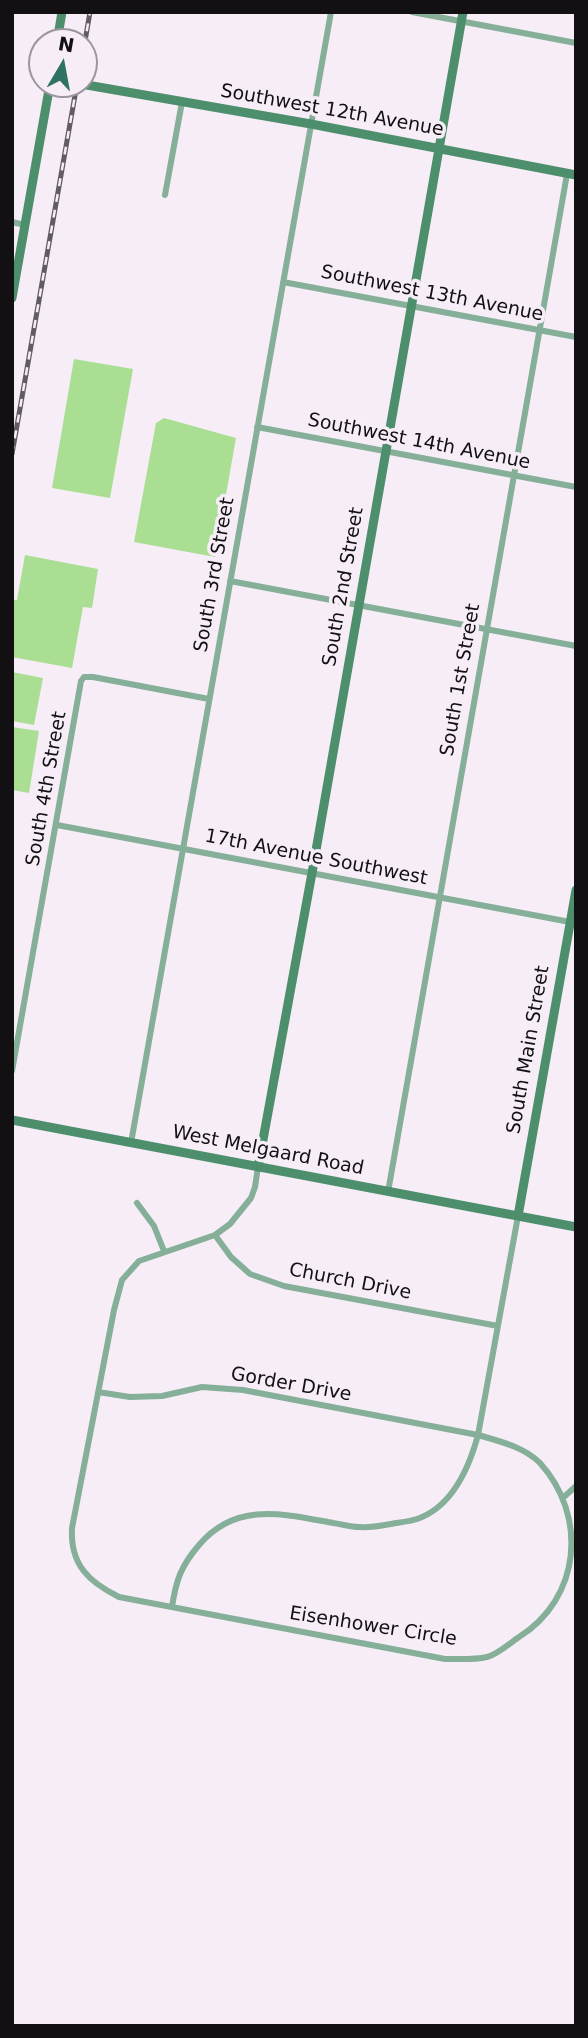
<!DOCTYPE html>
<html>
<head>
<meta charset="utf-8">
<style>
  body { margin:0 }
  #map { position:relative; width:588px; height:2038px; overflow:hidden; background:#f6edf7; font-family:"DejaVu Sans",sans-serif }
  canvas { display:block }
  .frame { position:absolute; inset:0; border:14px solid #131013; pointer-events:none }
  .north { position:absolute; left:28px; top:28px; width:70px; height:70px; box-sizing:border-box; background:#f6edf7; border:2px solid #9b959c; border-radius:50%; rotate:10deg; font-size:19px; font-weight:700; line-height:28px; text-align:center; color:#131013 }
  .north::after { content:''; display:block; margin:auto; width:24px; height:32px; background:#2f7263; clip-path:polygon(50% 0,100% 100%,50% 72%,0 100%) }
</style>
</head>
<body>
<div id="map">
<canvas width="588" height="2038"></canvas>
<div class="frame"></div>
<div class="north">N</div>
</div>
<script>
const context = document.querySelector('canvas').getContext('2d');
context.lineJoin = 'round';
function fillPath(path, color) {
  context.fillStyle = color;
  context.fill(path, 'evenodd');
}
function strokePath(path, color, width, dash) {
  context.strokeStyle = color;
  context.lineWidth = width;
  context.lineCap = dash ? 'butt' : 'round';
  context.setLineDash(dash || []);
  context.stroke(path);
}
function label(font, color, halo, rows, align = 'center') {
  context.font = font + ' "DejaVu Sans",sans-serif';
  context.lineWidth = 7;
  context.setLineDash([]);
  context.textBaseline = 'middle';
  context.strokeStyle = halo;
  context.fillStyle = color;
  for (const [text, x, y, turn = 0] of rows) {
    context.save();
    context.translate(x, y);
    context.rotate((+turn || 0) * Math.PI / 180);
    context.textAlign = isNaN(turn) ? turn : align;
    if (halo) context.strokeText(text, 0, 0);
    context.fillText(text, 0, 0);
    context.restore();
  }
}
fillPath(new Path2D(`
  M74,359L133,369L110,498L52,488Z
  M164,418L236,438L215,557L134,542L156,423Z
  M25,555L98,569L92,608L83,607L72,668L12,657V600H17Z
  M12,672L43,678L34,725L12,721Z
  M12,727L39,731L29,793L12,790Z`), '#aade93');
strokePath(new Path2D(`
  M412,12L576,43
  M165,195L182,102
  M12,222L25,225
  M283,282L576,337
  M257,427L576,487
  M230,581L576,646
  M57,825L570,922
  M12,1071L81,681L84,677H93L209,699
  M131,1143L331,12
  M258,1167L255,1187L251,1198L230,1224L215,1235L139,1261L122,1280L114,1310L72,1528C70,1565 89,1582 119,1597L445,1659C458,1659 474,1660 487,1657C498,1654 510,1643 519,1637C581,1598 588,1516 540,1463C524,1447 499,1441 478,1435L518,1216
  M388,1192L567,174
  M137,1203L154,1226L164,1251
  M215,1235L231,1257L250,1274L284,1286L498,1326
  M98,1392L130,1397L162,1396L202,1387L243,1390L478,1435C469,1468 452,1507 417,1519C411,1521 403,1522 396,1523C385,1525 371,1528 359,1527C351,1527 341,1524 333,1523C284,1514 236,1501 199,1545C181,1566 176,1580 172,1607
  M565,1496L576,1486`), '#85af98', 6);
strokePath(new Path2D(`
  M57,42L62,12
  M81,84L311,124L576,175
  M12,298L50,84
  M12,1120L576,1227
  M258,1167L312,873L463,12
  M518,1216L576,890`), '#4d8f6d', 9);
const rail = new Path2D(`
  M84,47L90,12
  M12,454L77,84`);
strokePath(rail, '#615c61', 5);
strokePath(rail, '#f6edf7', 2.5, [8]);
label('19px', '#131013', '#f6edf7', [
  ["Southwest 12th Avenue",332,111,10],
  ["Southwest 13th Avenue",432,294,11],
  ["Southwest 14th Avenue",419,442,11],
  ["South 3rd Street",215,575,-80],
  ["South 2nd Street",344,587,-80],
  ["South 1st Street",461,680,-80],
  ["South 4th Street",47,789,-80],
  ["17th Avenue Southwest",316,858,11],
  ["South Main Street",529,1050,-80],
  ["West Melgaard Road",268,1151,11],
  ["Church Drive",350,1282,11],
  ["Gorder Drive",291,1385,10],
  ["Eisenhower Circle",373,1627,9]
]);
</script>
</body>
</html>
